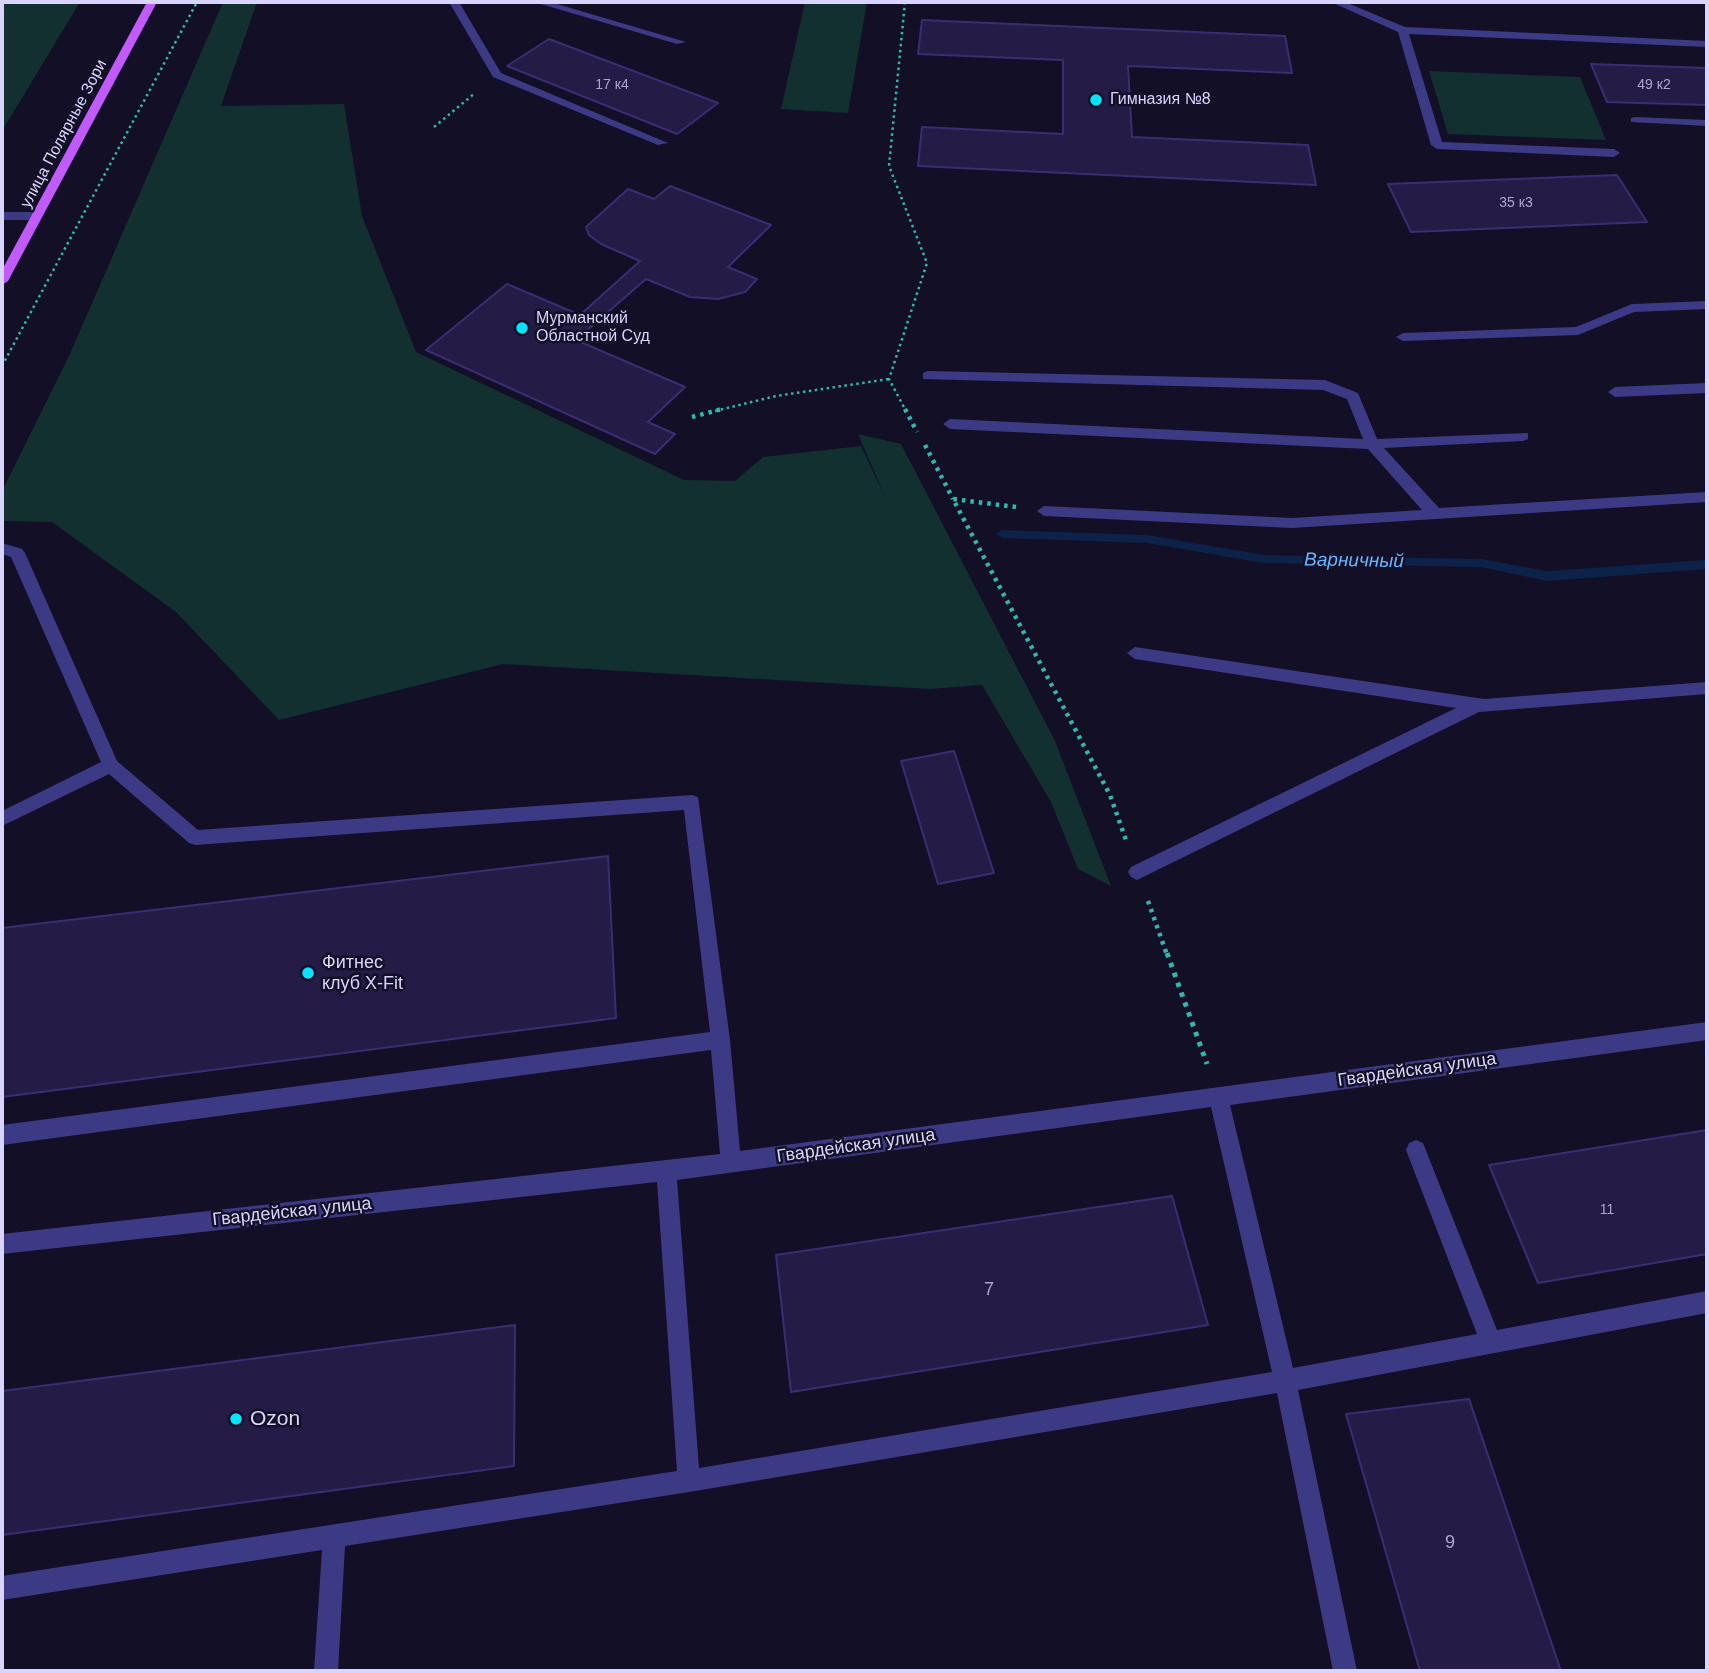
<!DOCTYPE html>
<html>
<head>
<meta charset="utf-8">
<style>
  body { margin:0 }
  #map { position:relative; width:1709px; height:1673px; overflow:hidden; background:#130f26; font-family:Arial,sans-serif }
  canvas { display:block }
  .frame { position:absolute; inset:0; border:4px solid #d9d4ff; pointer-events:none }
</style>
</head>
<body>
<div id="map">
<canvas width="1709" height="1673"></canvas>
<div class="frame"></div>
</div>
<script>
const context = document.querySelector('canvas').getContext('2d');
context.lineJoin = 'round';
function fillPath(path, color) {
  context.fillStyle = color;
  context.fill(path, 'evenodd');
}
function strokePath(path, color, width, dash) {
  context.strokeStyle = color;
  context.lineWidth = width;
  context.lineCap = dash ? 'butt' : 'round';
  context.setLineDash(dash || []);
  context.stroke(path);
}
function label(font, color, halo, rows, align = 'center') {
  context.font = font + ' Arial,sans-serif';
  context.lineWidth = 5;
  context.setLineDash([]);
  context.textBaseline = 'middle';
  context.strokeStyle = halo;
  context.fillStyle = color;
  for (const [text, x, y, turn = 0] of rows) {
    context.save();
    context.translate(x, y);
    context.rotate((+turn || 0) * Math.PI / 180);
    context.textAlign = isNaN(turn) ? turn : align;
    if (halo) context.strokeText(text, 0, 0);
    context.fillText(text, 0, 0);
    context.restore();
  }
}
fillPath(new Path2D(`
  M2,2H80L2,131Z
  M223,2H257L221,106L344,104L362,216L416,352L684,480L735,481L763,457L861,446L886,499L858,434L901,444L1055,741L1111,886L1078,869L1051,802L982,685L930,689L503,664L279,720L176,612L52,522L2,521V491L69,356Z
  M805,2H867L848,113L781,109Z
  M1429,71L1580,77L1606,140L1448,134Z`), '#12302f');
fillPath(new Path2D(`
  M1002,530L1147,535L1264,555L1481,559L1547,571L1707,560V569L1547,581L1481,567L1264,563L1147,543L1002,538L996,534Z`), '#0c2248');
const building = new Path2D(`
  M922,20L1285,36L1292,73L1128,66L1132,137L1308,145L1316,185L918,166L922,127L1063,134V60L918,54Z
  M549,39L718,103L677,134L507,66Z
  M1591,64L1707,68V105L1607,102Z
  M1617,175L1647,222L1411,232L1388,184Z
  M670,186L771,225L728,267L757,279L745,292L718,299L690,297L646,279L576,340L685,387L648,422L675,434L655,454L426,350L507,284L580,315L640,261L601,244L589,235L586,227L628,189L654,199Z
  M954,751L994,873L938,884L901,761Z
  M608,856L616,1018L2,1097V928Z
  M1707,1130V1254L1538,1283L1489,1165Z
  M1172,1196L1208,1325L791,1392L776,1255Z
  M515,1325L514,1466L2,1535V1391Z
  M1469,1399L1561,1671H1420L1346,1414Z`);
fillPath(building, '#241b47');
strokePath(building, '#3b2d73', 2);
strokePath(new Path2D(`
  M905,2L889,166L927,263L889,379L906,411
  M434,127L475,93
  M2,366L197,2
  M715,411L776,396L889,379`), '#2fb8b0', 2.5, [2.5, 3.5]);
strokePath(new Path2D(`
  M905,409L917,432
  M692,417L722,409
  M925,445L953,499
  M1016,507L953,499L1110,795L1126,840
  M1148,901L1167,955`), '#2fb8b0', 4.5, [3.5, 5]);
strokePath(new Path2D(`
  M1167,953L1207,1064`), '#2fb8b0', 5, [4.5, 6]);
fillPath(new Path2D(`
  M449,2H459L501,73L668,143L658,145L493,77Z
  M534,2H550L686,42L677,44Z
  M1331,2H1345L1405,27L1707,41V47L1409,34L1442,142L1614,149L1620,153L1614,157L1437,149L1431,145L1398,32Z
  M1635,117L1707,120V126L1631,122V118Z
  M2,212H37L43,216L37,220H2Z
  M1707,301V309L1634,312L1578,335L1403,341L1396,337L1403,333L1576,327L1632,304Z
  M928,371L1325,380L1358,393L1377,439L1528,433V439L1523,441L1384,448L1439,508L1707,492V502L1292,528L1044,516L1037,511L1044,506L1292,518L1422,510L1368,449L950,429L943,424L950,419L1363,439L1347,399L1323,390L923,379V373Z
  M1707,383V393L1615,397L1608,392L1615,387Z
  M2,543L22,549L25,553L117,761L198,830L692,795L698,797L730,1040L740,1151L1707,1022V1040L1230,1105L1293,1368L1477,1334L1406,1150L1409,1143L1416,1140L1423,1143L1497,1330L1707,1291V1313L1298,1390L1357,1671H1333L1277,1393L689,1492L345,1546L338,1671H314L322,1550L2,1600V1576L677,1471L657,1182L2,1254V1234L720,1154L711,1050L2,1145V1125L710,1032L684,810L195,845L189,843L109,774L2,826V811L101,762L11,557L2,554ZM1211,1107L1272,1372L699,1468L677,1180Z
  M1135,647L1484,699L1707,682V694L1479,712L1137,880L1131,877L1128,872L1131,867L1456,708L1135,659L1127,653Z`), '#3d3a85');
fillPath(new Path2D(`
  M147,2H157L8,281L2,285V270Z`), '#c25bff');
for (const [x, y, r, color] of [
  [1096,100,7,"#00e5ff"],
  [522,328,7,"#00e5ff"],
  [308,973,7,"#00e5ff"],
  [236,1419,7,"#00e5ff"]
]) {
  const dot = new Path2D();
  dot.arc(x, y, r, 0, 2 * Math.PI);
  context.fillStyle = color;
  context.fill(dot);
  strokePath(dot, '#130f26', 2.5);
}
label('14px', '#aca6d1', null, [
  ["17 к4",612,85],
  ["49 к2",1654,85],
  ["35 к3",1516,203],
  ["11",1607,1210]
]);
label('16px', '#d9d4ff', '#130f26', [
  ["Гимназия №8",1110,100],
  ["Мурманский",536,319],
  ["Областной Суд",536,337]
], 'left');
label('16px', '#d9d4ff', '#130f26', [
  ["улица Полярные Зори",64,134,-62]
]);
label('18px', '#d9d4ff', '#130f26', [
  ["Фитнес",322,963],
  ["клуб X-Fit",322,984]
], 'left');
label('18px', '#d9d4ff', '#130f26', [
  ["Гвардейская улица",1417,1070,-8],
  ["Гвардейская улица",856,1146,-8],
  ["Гвардейская улица",292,1212,-6]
]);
label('18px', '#aca6d1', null, [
  ["7",989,1290],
  ["9",1450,1543]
]);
label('italic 19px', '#62b6ff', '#130f26', [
  ["Варничный",1354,561,1]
]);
label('21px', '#d9d4ff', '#130f26', [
  ["Ozon",250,1419]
], 'left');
</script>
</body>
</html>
